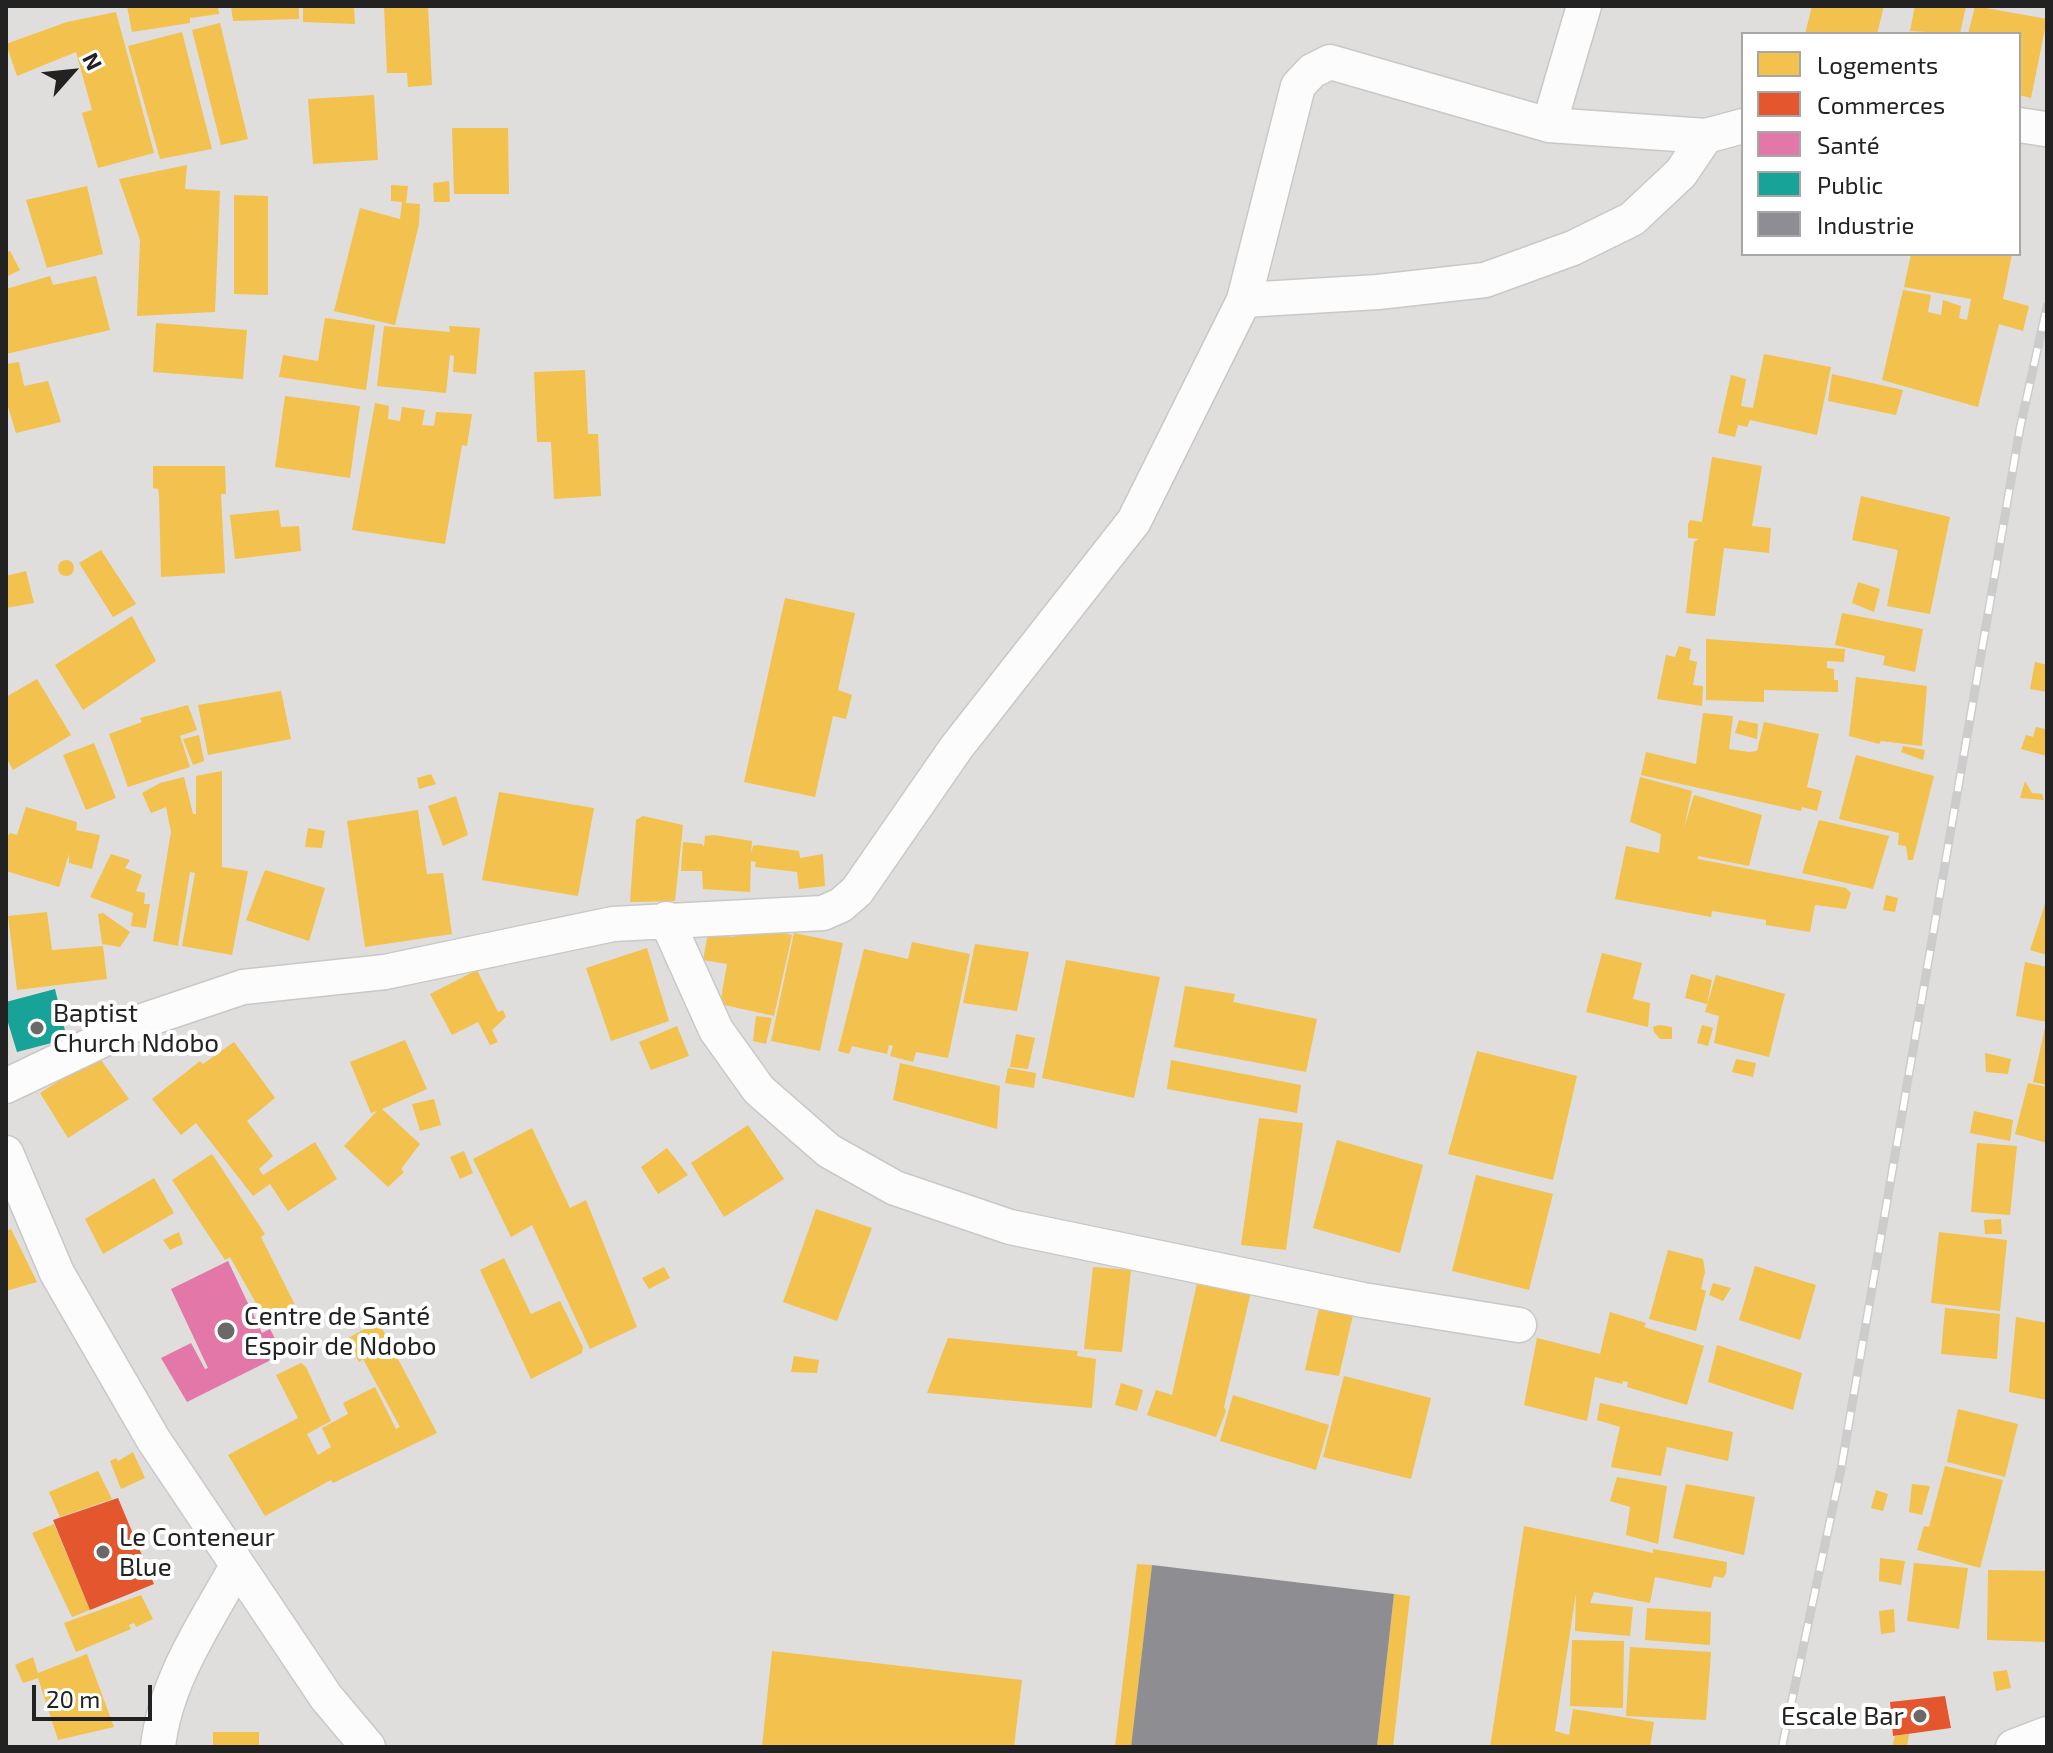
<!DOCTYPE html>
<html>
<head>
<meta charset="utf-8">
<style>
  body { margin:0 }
  #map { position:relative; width:2053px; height:1753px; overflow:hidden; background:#f0eeeb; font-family:"Exo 2",sans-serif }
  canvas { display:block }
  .frame { position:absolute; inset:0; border:8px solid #222; pointer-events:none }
  .legend { position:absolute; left:1741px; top:32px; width:280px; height:224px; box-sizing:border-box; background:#fff; border:2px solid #a7a7a7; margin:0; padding:10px 14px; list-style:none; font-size:24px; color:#222 }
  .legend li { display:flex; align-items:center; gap:16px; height:40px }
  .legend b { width:40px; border:2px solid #a7a7a7 }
  .north { position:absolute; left:32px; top:32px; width:80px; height:80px; -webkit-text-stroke:6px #fff; paint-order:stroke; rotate:63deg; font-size:22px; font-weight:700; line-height:32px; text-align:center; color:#222 }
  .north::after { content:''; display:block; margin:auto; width:28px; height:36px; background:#222; clip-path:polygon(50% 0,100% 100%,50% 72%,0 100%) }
  .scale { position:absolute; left:32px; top:1685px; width:120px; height:36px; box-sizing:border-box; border:4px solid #222; border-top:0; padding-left:10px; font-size:24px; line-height:28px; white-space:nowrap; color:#222; -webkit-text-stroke:6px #fff; paint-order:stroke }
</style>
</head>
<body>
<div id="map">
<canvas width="2053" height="1753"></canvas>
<div class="frame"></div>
<ul class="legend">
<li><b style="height:22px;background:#f2c14e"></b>Logements</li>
<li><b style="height:22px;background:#e4572e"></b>Commerces</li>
<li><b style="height:22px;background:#e377a8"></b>Santé</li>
<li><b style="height:22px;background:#17a398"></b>Public</li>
<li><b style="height:22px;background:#8d8d92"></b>Industrie</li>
</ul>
<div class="north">N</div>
<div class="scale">20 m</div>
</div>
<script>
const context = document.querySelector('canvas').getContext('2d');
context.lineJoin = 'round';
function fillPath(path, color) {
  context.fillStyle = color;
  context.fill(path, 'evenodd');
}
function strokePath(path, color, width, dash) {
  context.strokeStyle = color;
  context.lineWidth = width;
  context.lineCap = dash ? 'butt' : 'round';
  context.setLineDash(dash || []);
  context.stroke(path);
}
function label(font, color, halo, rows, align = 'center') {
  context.font = font + ' "Exo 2",sans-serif';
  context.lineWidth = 8;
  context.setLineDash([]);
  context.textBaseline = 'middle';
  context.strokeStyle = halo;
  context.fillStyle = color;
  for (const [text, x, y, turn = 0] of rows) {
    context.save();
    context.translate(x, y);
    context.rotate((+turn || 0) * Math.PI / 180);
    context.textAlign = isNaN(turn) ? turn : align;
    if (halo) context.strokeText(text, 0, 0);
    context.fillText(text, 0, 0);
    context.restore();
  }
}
fillPath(new Path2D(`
  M6,6H2047V1747H6ZM1743,34H2019V254H1743Z`), '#dfdedc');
fillPath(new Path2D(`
  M127,6H218L219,14L190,18V23L132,32Z
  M231,6H299V19L233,21Z
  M303,6H354L355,24L303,22Z
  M384,6H428L432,85L408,87L407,73H387Z
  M1812,6H1884L1877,34H1805Z
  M1915,6H1966L1960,34L1910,31Z
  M1975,6L2047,19L2031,98L2019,95V34H1968Z
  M116,12L154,153L98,168L82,113L92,110L76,52L17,76L6,44L67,22Z
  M220,23L248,139L221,145L192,30Z
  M182,32L212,149L160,159L128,46Z
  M374,95L378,160L313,164L308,99Z
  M452,128H508L509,194H454Z
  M187,165L185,189L220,191L215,312L137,316L140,240L119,179Z
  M449,181L450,202H434L433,183Z
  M391,185L408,186L406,203L420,204L419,224L395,325L334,311L360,208L400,219L402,202L391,201Z
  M87,186L103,254L47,268L26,200Z
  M234,195L268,196V295L234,294Z
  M10,251L20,270L6,277V252Z
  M1911,254H2012L2003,299L2029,306L2023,331L1999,324L1978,407L1882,380L1903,290L1931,295L1928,312L1941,315L1943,300L1961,306L1959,318L1967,320L1971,299L1904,287Z
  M50,276L53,285L96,276L110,330L6,354V289Z
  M325,318L375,325L366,390L279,377L283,355L318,361Z
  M156,323L247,330L243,379L153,372Z
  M384,326L450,332L449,326L480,328L476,374L453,372L454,356L450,355L446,393L377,386Z
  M1764,354L1831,367L1817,435L1750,420L1747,427L1738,425L1735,437L1718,433L1731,375L1746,379L1741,406L1753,408Z
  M19,362L24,386L48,381L61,422L16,433L6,400V364Z
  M585,370L588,434H598L601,496L554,499L551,442H537L534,372Z
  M1832,374L1903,390L1896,415L1828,401Z
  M285,396L360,406L350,478L275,467Z
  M375,403L389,406L388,419L400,421L402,407L425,410L422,425L434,426L436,412L472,414L467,446L462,445L445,544L352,530Z
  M1712,457L1762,466L1752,526L1771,528L1769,553L1724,548L1715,616H1712L1686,613L1694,542L1699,539L1688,538V524L1690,520L1702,522Z
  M153,466H225L226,494H221L225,573L161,577L159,495L158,489L153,488Z
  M1861,496L1950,517L1930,614L1887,606L1898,550L1852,540Z
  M279,510L281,527L299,526L301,551L235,559L230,515Z
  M101,550L136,604L113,617L79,563Z
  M58 568a8 8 0 1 1 16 0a8 8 0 1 1-16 0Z
  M26,571L34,603L6,608V576Z
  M1858,582L1880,589L1874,612L1852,603Z
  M785,598L855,613L838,690L852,695L846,719L833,716L815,797L744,782Z
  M1842,613L1923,629L1915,672L1883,665L1885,656L1835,645Z
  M132,616L156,661L83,710L55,665Z
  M1706,639L1845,649L1844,662L1827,661V668L1834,669V680H1838V692L1764,690V702L1706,700Z
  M1679,646L1691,649L1689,660L1697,662L1693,685L1703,686L1702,706L1657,699L1666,655L1675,657Z
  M2035,662L2047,665V692L2030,689Z
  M1856,677L1927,686L1922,746L1881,741L1879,744L1849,736Z
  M37,679L71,735L13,770L6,757V697Z
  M281,691L291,739L208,755L198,705Z
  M188,705L197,730L180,736L190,767L128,787L109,734L142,722L140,718Z
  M1703,713L1733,716L1729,749L1749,752L1757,751L1764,722L1819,734L1807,787L1822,791L1817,811L1802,807L1801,811L1641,775L1646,752L1696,764Z
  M1739,720L1758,724L1757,739L1735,733Z
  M2047,723V756L2021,749L2026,735L2033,737L2036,727L2045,729Z
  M199,735L204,761L193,765L183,739Z
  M94,743L116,798L86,810L63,755Z
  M1903,746L1925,750L1923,760L1901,752Z
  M1856,755L1934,776L1913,860H1908L1906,846L1898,845L1899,833L1839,819Z
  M222,771V867L248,871L232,955L182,946L195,873L190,872L178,946L153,941L171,832L166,807L151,813L142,793L160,783L184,777L193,814H196V776Z
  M431,774L436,784L419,789L417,778Z
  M1640,777L1692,791L1684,828L1694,795L1762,815L1749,866L1698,856V859L1846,888L1851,893L1846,909L1815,905L1810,932L1766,925V920L1712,911L1711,917L1615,899L1626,846L1659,853L1661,834L1630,822Z
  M2025,781L2032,793L2042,794L2044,800L2020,798Z
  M499,792L594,808L578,896L482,880Z
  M456,796L468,835L443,846L428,806Z
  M26,807L77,822L76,833V830L100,835L92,869L69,863V854L59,887L6,871V838L10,833L17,835Z
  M418,810L427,874L443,873L452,934L365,947L347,821Z
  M643,816L683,825L675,901L630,902L636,820Z
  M1819,820L1889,836L1873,889L1802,873Z
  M308,828L325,831L322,848L305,847Z
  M714,835L752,841L751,854L753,846L758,845L799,851L800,858L823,854L825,886L799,889L797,872L755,867L756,862L751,861L750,892L703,889L702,871H681L683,842L702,844L704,847L705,836Z
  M111,854L130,860L125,868L142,875L136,891L145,893L144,904H150L146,928L131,926L133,913L90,897Z
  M265,870L325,888L309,941L246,920Z
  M1886,895L1898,898L1895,912L1883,910Z
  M2047,898V955L2030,950Z
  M47,912L52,950L103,946L107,979L17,990L8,916Z
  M103,913L130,932L120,947L102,944L98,914Z
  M738,923L792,935L774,1016L720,1004L727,964L703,960L708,933L734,937Z
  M794,933L843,943L820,1051L771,1041Z
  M912,942L970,954L948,1058L916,1052L913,1062L890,1056L893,1046L889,1045L887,1054L852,1046L849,1054L838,1051L864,949L908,959Z
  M975,944L1029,952L1017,1011L963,1003Z
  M647,948L669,1021L611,1041L586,968Z
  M1602,953L1642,963L1633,999L1650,1003L1648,1027L1586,1012Z
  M1066,960L1160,977L1134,1098L1042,1078Z
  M2025,962L2047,967V1022L2016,1016Z
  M477,970L498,1012L503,1010L506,1017L492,1030L498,1042L490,1045L478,1022L452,1035L430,994Z
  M1691,974L1712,980L1707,1004L1685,998Z
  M1716,975L1785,994L1769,1057L1714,1043L1719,1016L1705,1012Z
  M1185,986L1235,994L1233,1002L1317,1019L1306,1072L1174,1047Z
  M756,1016L772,1018L766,1044L753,1041Z
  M2046,1023H2047V1085L2033,1082Z
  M1659,1025L1672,1027V1039H1660L1654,1032L1653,1027Z
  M1702,1025L1713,1028L1708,1046L1697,1043Z
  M677,1026L689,1056L651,1070L639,1042Z
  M1016,1034L1035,1038L1028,1069L1010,1067Z
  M405,1040L427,1089L382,1109L420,1144L401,1169L404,1172L388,1187L344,1146L377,1111L371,1113L350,1062Z
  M234,1042L275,1098L247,1121L273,1156L259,1169L263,1175L315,1142L337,1179L288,1211L270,1184L253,1196L196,1123L181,1135L152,1099L200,1061L203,1064Z
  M1477,1051L1577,1076L1553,1180L1448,1154Z
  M1985,1053L2011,1059L2008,1074L1986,1072Z
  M98,1056L129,1099L68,1138L40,1093Z
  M1736,1059L1756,1063L1753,1077L1732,1072Z
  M1171,1060L1301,1085L1297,1113L1167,1089Z
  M900,1063L1000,1086L997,1129L893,1100Z
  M1008,1068L1036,1073L1034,1088L1005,1083Z
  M2028,1083L2047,1087V1143L2015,1134Z
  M434,1099L441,1125L420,1131L412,1104Z
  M1974,1111L2013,1120L2010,1141L1970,1133Z
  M1259,1118L1303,1123L1286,1250L1241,1245Z
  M748,1125L784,1179L724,1217L691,1163Z
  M532,1128L570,1208L586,1200L637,1327L590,1349L532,1225L511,1237L473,1159Z
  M1337,1140L1423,1165L1400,1253L1313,1228Z
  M1977,1143L2017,1146L2010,1215L1971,1212Z
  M667,1148L688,1175L658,1194L641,1167Z
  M464,1151L473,1173L460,1179L450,1157Z
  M212,1154L265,1234L261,1237L295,1305L266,1321L230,1257L225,1260L172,1180Z
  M1476,1175L1553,1194L1529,1290L1452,1271Z
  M154,1178L174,1213L103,1254L85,1219Z
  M816,1209L872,1228L837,1321L783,1302Z
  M2001,1219L2002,1234H1985L1984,1220Z
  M11,1229L37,1282L6,1291V1231Z
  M179,1232L183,1244L170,1250L163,1240Z
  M1939,1232L2007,1240L2000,1311L1931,1303Z
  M1668,1250L1703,1259L1705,1272L1701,1289L1706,1291L1696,1331L1649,1319Z
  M504,1258L531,1314L560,1301L583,1347L582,1353L531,1379L480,1270Z
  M1755,1266L1816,1285L1800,1340L1739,1320Z
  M664,1267L670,1278L649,1289L642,1278Z
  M1093,1267L1131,1270L1122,1352L1084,1349Z
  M1198,1279L1251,1292L1224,1407L1226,1411L1216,1437L1147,1415L1156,1390L1172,1395Z
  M1713,1283L1731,1288L1723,1301L1709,1295Z
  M1319,1308L1353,1315L1339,1376L1305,1370Z
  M1945,1308L2000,1314L1997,1359L1941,1354Z
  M1610,1312L1646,1323L1644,1327L1704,1346L1687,1405L1627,1387L1628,1382L1623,1381L1622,1384L1595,1377L1587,1421L1524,1405L1537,1338L1600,1354Z
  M2016,1317L2047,1323V1400L2009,1392Z
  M378,1321L437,1433L333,1483L331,1480L265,1516L228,1455L298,1418L276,1375L301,1363L306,1367L331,1421L307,1434L318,1455L331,1447L322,1428L348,1414L343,1403L375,1387L396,1429L400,1427L363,1359L359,1362L347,1339Z
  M948,1338L1078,1351L1077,1356L1096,1359L1092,1408L927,1393Z
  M1717,1345L1802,1373L1793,1410L1708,1382Z
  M794,1356L819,1360L817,1373L791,1372Z
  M1344,1376L1431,1398L1411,1479L1323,1457Z
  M1121,1383L1143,1390L1137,1411L1115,1405Z
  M1233,1395L1329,1425L1316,1470L1220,1441Z
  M1600,1403L1733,1432L1728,1461L1667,1447L1661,1476L1611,1467L1620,1427L1597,1420Z
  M1958,1409L2018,1424L2005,1477L1947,1462Z
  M133,1452L145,1478L121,1489L110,1461L116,1458L118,1461Z
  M1945,1466L2003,1480L1980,1568L1917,1550L1924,1526L1929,1527Z
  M98,1471L112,1499L60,1517L49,1492Z
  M1617,1477L1667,1486L1658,1544L1626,1535L1630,1507L1610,1501Z
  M1686,1484L1755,1497L1744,1555L1673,1538Z
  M1912,1484L1930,1486L1922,1515L1909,1512Z
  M1876,1490L1888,1494L1883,1511L1871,1508Z
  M54,1524L90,1610L72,1617L32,1533Z
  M1524,1526L1653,1553V1549L1727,1562L1726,1574L1723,1578L1714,1576L1711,1588L1655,1577L1650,1603L1594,1592L1590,1603L1633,1607L1630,1636L1575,1631L1576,1593L1555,1731L1569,1735L1573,1709L1654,1722L1650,1747H1490Z
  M1880,1558L1905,1561L1901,1585L1879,1581Z
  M1914,1563L1968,1568L1959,1629L1907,1621Z
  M1137,1564L1152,1565L1131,1747H1115Z
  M1988,1570L2047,1571V1642L1987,1640Z
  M1394,1594L1410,1596L1393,1747H1377Z
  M141,1595L153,1619L136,1627L134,1623L129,1625L131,1629L76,1652L64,1623Z
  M1647,1608L1711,1612L1710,1645L1645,1640Z
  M1894,1609L1895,1632L1881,1634L1879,1611Z
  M1572,1640L1624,1641L1623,1708L1570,1706Z
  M1630,1647L1711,1652L1706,1720L1626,1716Z
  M772,1651L1022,1680L1014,1747H762Z
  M87,1654L114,1727L58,1740L38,1678L23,1683L15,1665L33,1657L38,1673Z
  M2007,1670L2011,1688L1996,1691L1993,1672Z
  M213,1732H259V1747H213Z
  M1909,1734L1907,1747H1892L1895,1736Z`), '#f2c14e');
fillPath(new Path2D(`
  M118,1498L154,1584L90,1610L53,1520Z
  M1945,1696L1951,1728L1893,1736L1890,1702Z`), '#e4572e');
fillPath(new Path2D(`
  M228,1261L262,1333L270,1329L283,1354L187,1402L161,1358L191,1343L205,1369L208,1368L171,1289Z`), '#e377a8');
fillPath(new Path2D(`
  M55,989L67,1039L17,1052L6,1016V1002Z`), '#17a398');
fillPath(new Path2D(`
  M1152,1565L1394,1594L1377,1747H1131Z`), '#8d8d92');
const street = new Path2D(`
  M1549,125L1584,6
  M2019,125L2045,129
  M1244,300L1378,292L1485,280L1573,248L1632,219L1681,173L1706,136
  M666,919L716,1030L759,1090L829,1151L895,1188L1010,1227L1363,1300L1519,1325
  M6,1086L142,1021L243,987L385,972L613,924L823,913L841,905L857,891L956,748L1134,521L1244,300L1298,86L1312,71L1330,62L1549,125L1706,136L1743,126
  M6,1153L57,1273L153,1439L326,1697L368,1747
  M158,1747C165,1681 205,1624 237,1566
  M2013,1747L2047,1734`);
strokePath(street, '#c9c8c7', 37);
strokePath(street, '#fdfcfc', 34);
const rail = new Path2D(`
  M1782,1747L1841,1469L2020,428L2047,306`);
strokePath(rail, '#ccc', 9);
strokePath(rail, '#fff', 6, [18]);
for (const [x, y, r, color] of [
  [37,1028,8,"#6a6968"],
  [226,1331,10,"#6a6968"],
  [103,1552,8,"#6a6968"],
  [1920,1716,8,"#6a6968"]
]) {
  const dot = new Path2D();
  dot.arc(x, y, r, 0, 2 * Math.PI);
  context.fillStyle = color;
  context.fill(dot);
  strokePath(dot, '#fff', 3);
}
label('26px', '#222', '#fff', [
  ["Baptist",53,1013],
  ["Church Ndobo",53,1043],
  ["Centre de Santé",244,1316],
  ["Espoir de Ndobo",244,1346],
  ["Le Conteneur",119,1537],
  ["Blue",119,1567],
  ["Escale Bar",1904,1716,"right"]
], 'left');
</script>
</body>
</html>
